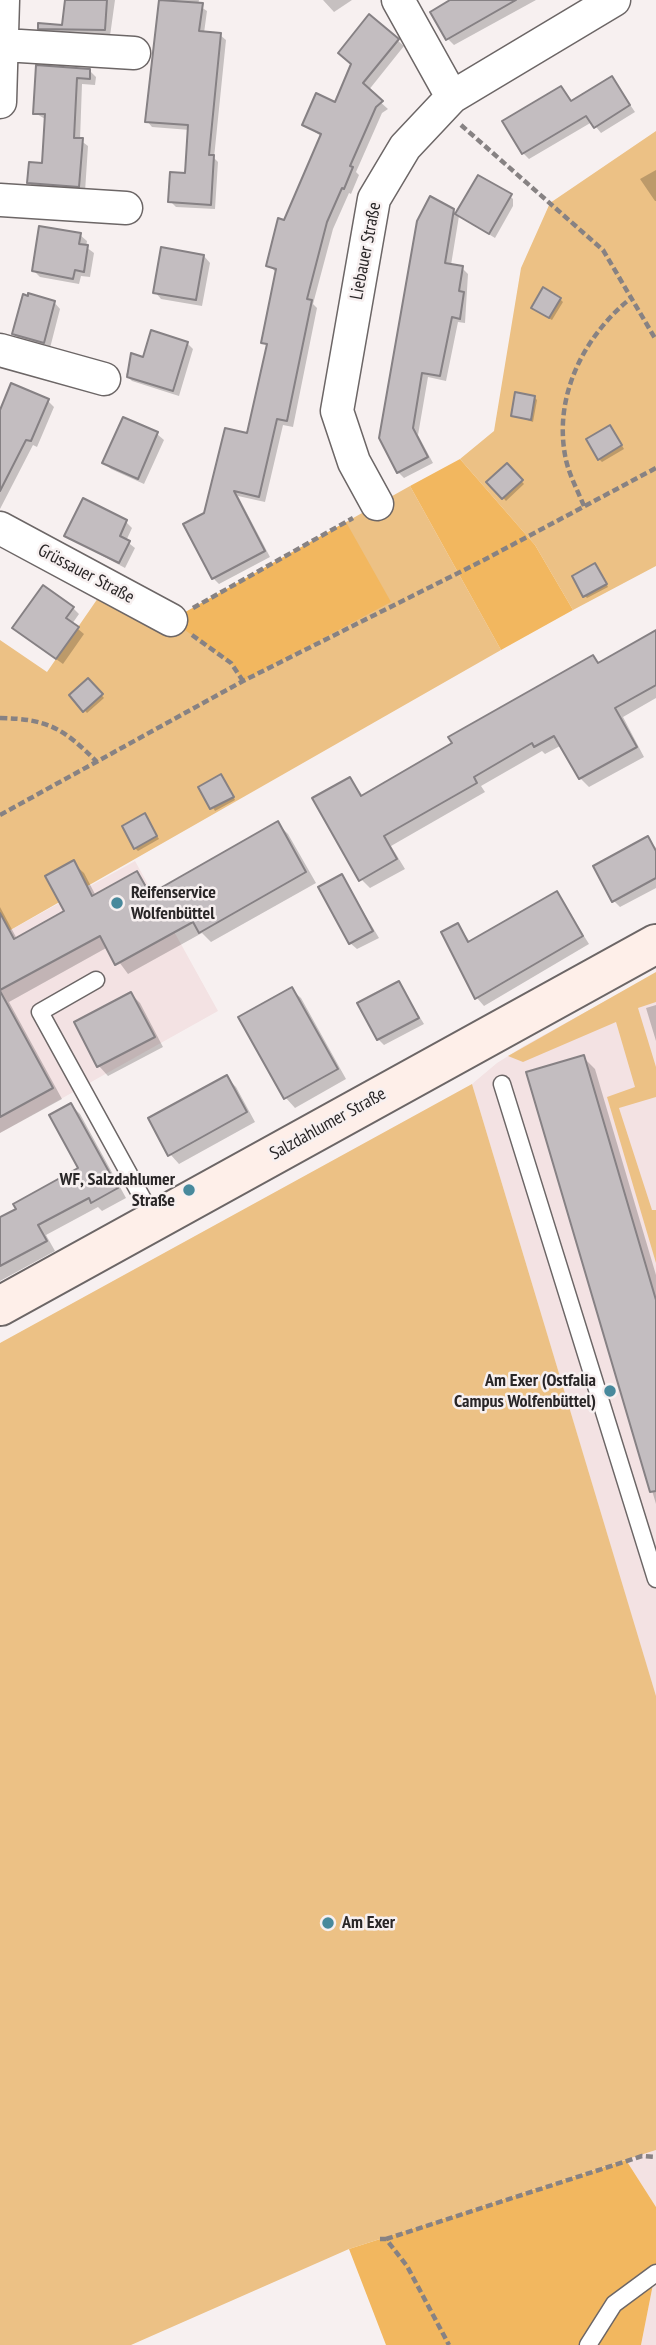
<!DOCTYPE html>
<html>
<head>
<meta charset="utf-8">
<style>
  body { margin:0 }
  canvas { display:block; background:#f7f0f0 }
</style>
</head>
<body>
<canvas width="656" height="2345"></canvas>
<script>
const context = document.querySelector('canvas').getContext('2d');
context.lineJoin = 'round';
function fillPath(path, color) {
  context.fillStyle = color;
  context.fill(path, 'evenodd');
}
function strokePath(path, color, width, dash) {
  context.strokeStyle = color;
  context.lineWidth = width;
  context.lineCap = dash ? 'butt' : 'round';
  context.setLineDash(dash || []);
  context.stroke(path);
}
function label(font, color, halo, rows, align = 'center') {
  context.font = font + ' "PT Sans Narrow",sans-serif';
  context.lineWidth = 5;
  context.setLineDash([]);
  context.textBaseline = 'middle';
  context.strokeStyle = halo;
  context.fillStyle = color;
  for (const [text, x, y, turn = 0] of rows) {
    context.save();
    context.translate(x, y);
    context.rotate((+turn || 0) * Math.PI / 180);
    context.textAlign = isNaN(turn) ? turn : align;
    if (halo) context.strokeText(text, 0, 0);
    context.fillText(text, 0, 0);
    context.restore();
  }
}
fillPath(new Path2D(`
  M135,861L218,1011L0,1133V936Z
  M656,973V1697L472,1084L497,1063L524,1046Z
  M656,2150V2207L626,2160Z
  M656,2269V2345H641Z`), '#f3e2e3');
fillPath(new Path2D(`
  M656,131V566L573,610L535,545L460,459L494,431L521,268L550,203Z
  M410,486L501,650L0,936V640L47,672L107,585L172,620Z
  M656,972V1002L638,1008L656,1067V1097L619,1108L652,1210H656V1263L607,1097L635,1087L616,1022L523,1062L508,1056Z
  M472,1084L656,1696V2150L349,2249L131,2345H0V1343Z`), '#ecc185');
fillPath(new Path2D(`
  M460,459L535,545L573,610L501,650L410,486Z
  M346,522L391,602L243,681L231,663L171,620Z
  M626,2160L656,2207V2269L641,2345H386L349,2249Z`), '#f2b75f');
fillPath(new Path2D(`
  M67,0H115L110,36L46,34L40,28L64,27Z
  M161,0H199L198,5L207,11L204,33L220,35L226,40L214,158L218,162L215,209L176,207L170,201L187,175L190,130L152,127L147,121Z
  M323,0H352L334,12Z
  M454,0H536L454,45L448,39Z
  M397,40L404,46L368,91L388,109L382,113L356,172L359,175L351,194L349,193L333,229L313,304L317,308L293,427L283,425L265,502L238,496L270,557L219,584L213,578L206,514L248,436L268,347L263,342L277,273L268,265L321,136L304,125L336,105Z
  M38,67L89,70L96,77L95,85L82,84L80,140L88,146L85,192L36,189L29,183L44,165L47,120L35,113Z
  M612,78L635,112L601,133L592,122L529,159L523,153L561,88L572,103Z
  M656,170V201H655L640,179Z
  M507,193L513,199V206L495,238L459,216L451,265L462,268L468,274L465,323L458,322L446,381L428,377L418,435L433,463L404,478L398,472L453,210L457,214Z
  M80,235L87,241L86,247L94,253L90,277L81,276L79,284L40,277L34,271Z
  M204,256L210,263L202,306L161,299L155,292Z
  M560,299L563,302L552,320L536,311Z
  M54,302L60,309L50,348L20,340L14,334Z
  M187,343L193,349L179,396L132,381L126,375L133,356L144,359Z
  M535,398L537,400L533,422L513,415Z
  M48,401L54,407L37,447L33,445L0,509V415Z
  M613,430L624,449L602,462L599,459Z
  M157,434L164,440L144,484L111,469L104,463Z
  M507,465L524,484L506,501L489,482Z
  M126,522L132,528L126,541L135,548L125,568L66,536Z
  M598,568L608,587L587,598L585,596Z
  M73,608L79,614L72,624L84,634L63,664L21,634Z
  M656,632V698L623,717L644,757L589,787L580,778L562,745L545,754L542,751L481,786L485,792L391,846L405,869L370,888L361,879L350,779L363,796L454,744L593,657L600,664Z
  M88,680L104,698L87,713L71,695Z
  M224,779L235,800L215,811L201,787Z
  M147,818L159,839L138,851L135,848Z
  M277,823L288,834L316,883L211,942L202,933L128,974L108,947L9,1002L62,1099L0,1133V907L17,939L67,912L73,863L84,873L96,896L137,874L153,894Z
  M648,839L656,848V888L620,907L613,900Z
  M342,876L379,938L357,949L350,943Z
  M557,893L589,944L484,1006L477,998L443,933L458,925L470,942Z
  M399,983L424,1024L384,1045L378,1039Z
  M291,989L301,998L346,1079L295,1108L286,1098L240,1018Z
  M131,994L140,1003L163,1047L108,1076L99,1066L76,1023Z
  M656,1005V1041L646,1008Z
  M583,1057L595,1069L656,1275V1504L529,1073Z
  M226,1077L236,1087L255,1122L179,1164L170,1154Z
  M71,1105L80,1114L126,1198L102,1211L98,1207L46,1235L55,1251L0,1281V1219L81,1169Z`), '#0003');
const building = new Path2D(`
  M65,0H107L105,30L38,29V23L62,25Z
  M159,0L203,3L199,31L221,33L209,155H214L211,205L168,202L170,172L185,173L188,125L145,122Z
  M450,0H516L446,40L430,12Z
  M369,14L399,39L363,83L383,101L376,107L350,166L353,167L344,189L342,188L327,222L307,299L312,300L287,421L277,419L259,497L234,491L265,551L212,579L183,524L204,513L225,428L247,433L267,344L261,343L276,269L266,266L278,218L284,220L321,134L302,125L316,93L335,102L351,64L338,53Z
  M36,65L90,69V79L77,78L74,138H83L79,187L27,183L29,162L42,163L45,114H33Z
  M612,76L630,105L594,128L586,116L522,154L502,121L561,86L571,101Z
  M478,175L512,194L489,234L455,214Z
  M430,196L454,209L445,263L463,266L459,291L464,292L460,319L452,317L440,376L422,373L413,428L428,457L397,473L379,438L417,221Z
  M39,226L81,233L79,244L88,245L84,272L75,270L73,279L32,271Z
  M161,247L204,255L196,300L153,293Z
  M543,287L561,298L549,318L531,308Z
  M28,293L55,301L44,343L12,334L23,294L28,296Z
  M151,330L188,342L173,391L127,377L131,353L143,357Z
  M11,383L49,399L31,441L26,440L0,491V410Z
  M515,392L535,396L531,420L511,416Z
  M123,417L158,432L138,479L102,463Z
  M610,425L622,445L598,460L586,439Z
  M507,463L523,480L502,499L486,482Z
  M83,498L127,520L120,536L130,541L119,563L64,536Z
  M595,563L607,584L583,597L572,576Z
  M43,585L74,607L66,618L79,627L56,659L12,628Z
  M656,630V685L615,708L637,747L579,779L554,736L534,747L532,743L474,777L477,783L384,836L397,859L359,881L312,798L350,777L361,796L452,743L448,737L593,655L598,663Z
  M88,678L103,694L83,712L69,695Z
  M221,774L234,797L210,809L198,787Z
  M145,813L157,836L134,849L122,826Z
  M278,821L306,872L199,933L193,922L115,965L100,936L0,990V913L14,939L64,911L45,876L74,860L92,896L137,871L150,894Z
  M648,836L656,851V878L612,902L593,866Z
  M342,874L373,931L349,944L318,887Z
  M557,891L583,936L475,999L441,932L458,923L468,942Z
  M399,981L419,1018L377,1040L357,1003Z
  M292,987L338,1069L284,1099L238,1017Z
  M0,991L53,1088L0,1117Z
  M131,992L155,1037L97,1067L74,1022Z
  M584,1055L656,1300V1491L650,1492L526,1072Z
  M227,1075L247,1112L168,1156L148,1118Z
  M71,1103L118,1188L91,1203L89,1198L38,1225L47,1241L0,1266V1217L16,1209L13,1204L78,1168L49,1115Z`);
fillPath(building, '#c3bdc0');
strokePath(building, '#868184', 2);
const lane = new Path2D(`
  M96,980L40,1012L155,1221
  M502,1084L656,1579
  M588,2345L614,2304L656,2273`);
const street = new Path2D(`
  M398,0L452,97
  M4,45L134,53
  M0,102L3,0
  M0,200L126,208
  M0,350L104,379
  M377,504L354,462L337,411L374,199L405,147L452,97L614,0
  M0,528L171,620`);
const secondary = new Path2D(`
  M0,1306L656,944`);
strokePath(lane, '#6c6666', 19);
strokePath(street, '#6c6666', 35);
strokePath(secondary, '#6c6666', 42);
strokePath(new Path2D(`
  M461,125L603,250L656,340
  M584,506C577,489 568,473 565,455C554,394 585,335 631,298
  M193,608L353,518
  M192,635L231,663L243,681
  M0,718C48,719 63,728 97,762
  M0,815L243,681L482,561L656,468
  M380,2239H386L407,2266L449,2345
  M386,2239L642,2156L656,2157`), '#878283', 4.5, [7, 3.5]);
strokePath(lane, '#fff', 16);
strokePath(street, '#fff', 32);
strokePath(secondary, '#feefe9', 38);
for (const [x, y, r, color] of [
  [117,903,7,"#48899c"],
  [189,1190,7,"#48899c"],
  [610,1391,7,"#48899c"],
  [328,1923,7,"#48899c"]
]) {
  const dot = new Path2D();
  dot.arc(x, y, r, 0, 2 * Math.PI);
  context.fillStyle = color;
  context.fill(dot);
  strokePath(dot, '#f7f0f0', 2.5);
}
label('18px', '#292627', '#f7f0f0', [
  ["Liebauer Straße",366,251,-79],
  ["Grüssauer Straße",86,574,28],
  ["Salzdahlumer Straße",328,1124,-29]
]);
label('bold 18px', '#292627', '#f7f0f0', [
  ["Reifenservice",131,893],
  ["Wolfenbüttel",131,914],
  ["WF, Salzdahlumer",175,1180,"right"],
  ["Straße",175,1201,"right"],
  ["Am Exer (Ostfalia",596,1381,"right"],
  ["Campus Wolfenbüttel)",596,1402,"right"],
  ["Am Exer",342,1923]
], 'left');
</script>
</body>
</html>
